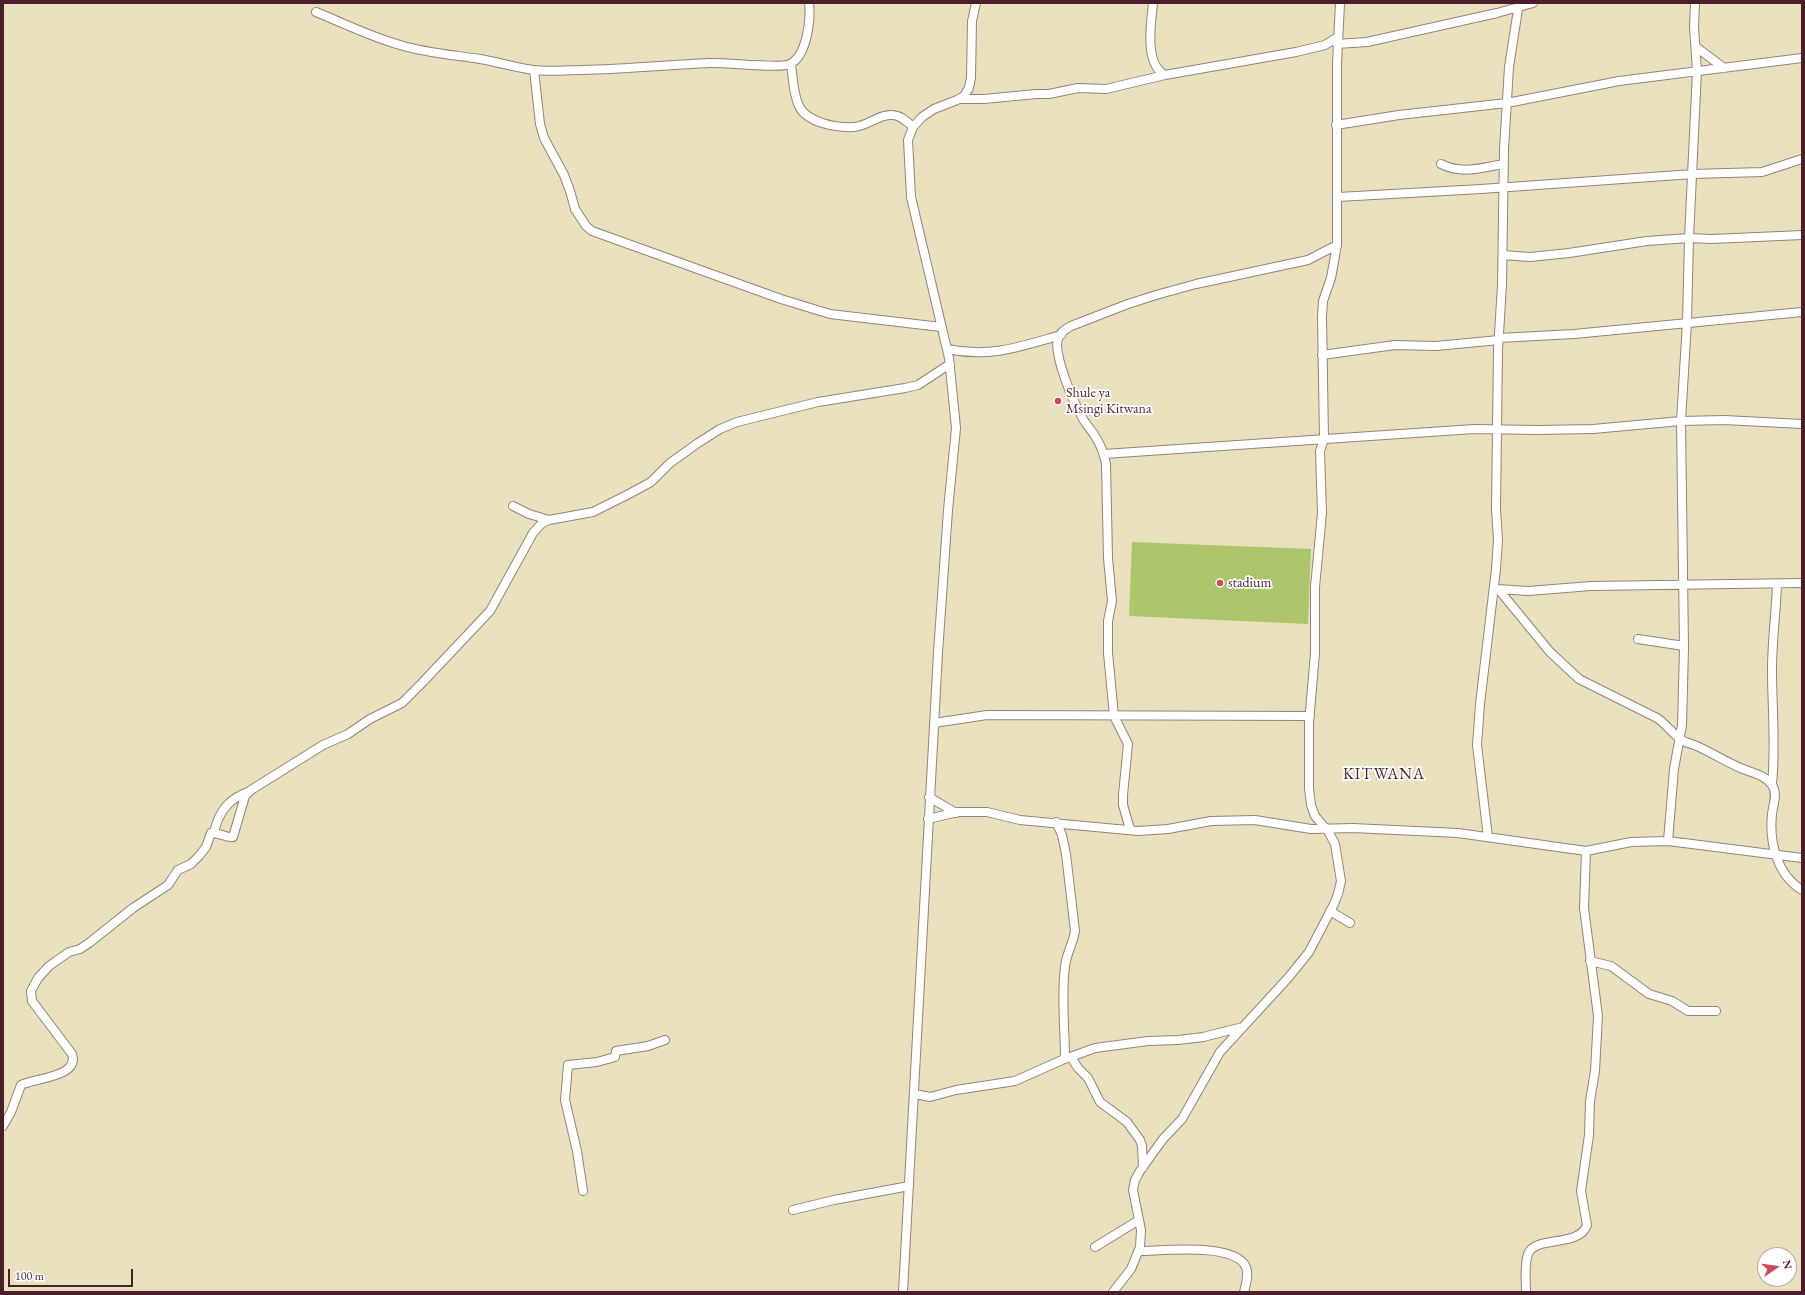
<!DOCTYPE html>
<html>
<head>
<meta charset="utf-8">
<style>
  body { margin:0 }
  #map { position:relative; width:1805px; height:1295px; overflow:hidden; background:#e9e1be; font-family:"EB Garamond",serif }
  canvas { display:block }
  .frame { position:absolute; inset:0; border:4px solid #4a1f2b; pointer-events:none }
  .north { position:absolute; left:1757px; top:1247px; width:40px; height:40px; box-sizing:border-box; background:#fff; border:1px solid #b7a5aa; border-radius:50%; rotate:77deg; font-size:11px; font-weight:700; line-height:16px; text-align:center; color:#4a1f2b }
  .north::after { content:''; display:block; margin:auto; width:14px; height:18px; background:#d1495b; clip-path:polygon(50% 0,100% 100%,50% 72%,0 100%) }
  .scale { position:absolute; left:8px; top:1269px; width:125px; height:18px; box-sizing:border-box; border:2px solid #4a1f2b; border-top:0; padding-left:5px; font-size:12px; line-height:14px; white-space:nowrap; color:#4a1f2b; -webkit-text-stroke:3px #fff; paint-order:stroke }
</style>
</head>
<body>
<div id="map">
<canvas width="1805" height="1295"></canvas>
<div class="frame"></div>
<div class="north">N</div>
<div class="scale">100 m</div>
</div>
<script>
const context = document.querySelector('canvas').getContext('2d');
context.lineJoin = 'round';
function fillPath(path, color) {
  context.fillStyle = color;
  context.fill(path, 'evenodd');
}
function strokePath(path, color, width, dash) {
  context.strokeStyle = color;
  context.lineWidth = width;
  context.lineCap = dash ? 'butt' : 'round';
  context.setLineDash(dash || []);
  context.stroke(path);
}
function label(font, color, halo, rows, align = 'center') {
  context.font = font + ' "EB Garamond",serif';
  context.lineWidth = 3.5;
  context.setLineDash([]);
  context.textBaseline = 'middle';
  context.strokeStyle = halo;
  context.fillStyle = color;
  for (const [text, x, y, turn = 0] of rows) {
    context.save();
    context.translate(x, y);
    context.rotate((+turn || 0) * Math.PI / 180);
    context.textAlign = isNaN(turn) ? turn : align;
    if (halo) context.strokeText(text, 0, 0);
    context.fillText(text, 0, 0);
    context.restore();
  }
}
fillPath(new Path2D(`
  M1132,542L1311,549L1308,624L1129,616Z`), '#adc56a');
const street = new Path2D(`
  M1153,3C1151,23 1144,64 1165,75
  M316,12C343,23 371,37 400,45C426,53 454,55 480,59C498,62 516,68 534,70C549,72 566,70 582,70C625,69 667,65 709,63C726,62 780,69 790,64C807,56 811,19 809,3
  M1337,44L1367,42L1497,13L1533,3
  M1696,47L1724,68
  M791,64C793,77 793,94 799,106C807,123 837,128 854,127C868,126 879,114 892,115C901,115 907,122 913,127
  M534,70L540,124L544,138L564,175L570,191L575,209L586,226L592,231L781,299L830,314L941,327
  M959,99H984L1036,94H1049L1078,88L1106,89L1165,75L1296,52L1325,45L1338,37
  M1336,125L1399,115L1507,103L1619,81L1802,58
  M1441,164C1462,175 1483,167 1504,164
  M1338,197L1481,189L1693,174L1762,172L1802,159
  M1503,255L1530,257L1569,253L1647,241L1689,238L1712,239L1802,235
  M1499,338L1574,334L1802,312
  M947,349C990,358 1019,347 1061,335
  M1322,355L1395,345L1436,346L1499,340
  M1104,454L1474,429L1538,430L1593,429L1681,421L1724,420L1802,424
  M513,506L529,514L549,520
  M1497,589L1528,591L1591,586L1802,583
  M1499,590L1550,652L1579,679L1657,718C1666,724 1671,732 1680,739C1685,743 1693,744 1699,747C1714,754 1728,763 1743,769C1753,773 1765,775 1772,785C1778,793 1773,805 1772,814C1769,842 1777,875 1802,890
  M1638,639L1684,646
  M934,723L987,715L1310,716
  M1772,784C1776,746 1772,708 1772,670C1772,641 1776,613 1777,584
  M929,797L956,813
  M928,819L958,812H987L1020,820L1138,831L1168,829L1211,821L1255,820L1311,829L1353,828L1458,833L1586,851L1631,842L1668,841L1802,858
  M1056,822L1062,835L1066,854L1075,931C1073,944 1066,954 1065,967C1061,997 1065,1028 1065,1059
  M1130,829L1123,805V795L1128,744L1114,716L1108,653V621L1112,601L1108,558L1106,464C1104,454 1101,445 1095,436C1091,429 1084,423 1081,415C1073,401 1053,354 1058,339C1060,332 1066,329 1071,326L1128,304L1156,295L1196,284L1308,260L1337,245
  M214,832C219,812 228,799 248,792
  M1488,837L1477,745L1480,704L1496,569L1498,540L1496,509L1498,350L1502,285L1504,149L1509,67L1519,3
  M1668,841L1674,769L1682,725L1684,648L1681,421L1687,322L1689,238L1697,71L1694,27L1695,3
  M1330,911L1350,923
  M1590,961L1611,966L1649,994L1672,1001L1688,1011H1716
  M1071,1057L1078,1068L1088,1078L1100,1102L1127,1122L1140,1140L1142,1146L1143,1167
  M915,1094L930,1097L956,1090L1015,1081L1062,1060L1095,1048L1148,1041L1178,1040L1203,1037L1243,1027
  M3,1126L11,1112L21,1085C35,1078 80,1077 72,1054L32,1001L31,991L38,978L49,966L69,952L80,949L89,943L133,908L168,885L178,870L191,864L199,856L206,847L211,833C219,832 225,838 233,837L245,796L251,790L323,745L348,734L370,719L402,703L421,684L490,611L533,533L542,523L549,520L593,512L627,495L651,482L670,463L698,443L720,429L737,422L818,402L905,388L918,385L950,364
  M583,1191L577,1151L565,1100L568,1065L597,1062L615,1057L616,1051L648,1046L665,1040
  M793,1210L834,1200L909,1186
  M1095,1247L1139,1220
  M1139,1251C1162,1251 1235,1242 1246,1267C1249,1275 1246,1284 1244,1292
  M903,1292L938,653L948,510L956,428L949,358L911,197L908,140L913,127L922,117L934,109L957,100L964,96L969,88L971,78L972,21L976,3
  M1113,1292L1131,1269L1140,1247L1141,1230L1133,1190L1135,1180L1140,1171L1163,1139L1182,1119L1220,1052L1288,978L1309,952L1334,904L1338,894L1341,881L1335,844L1328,831L1315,816L1311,805L1309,788V723L1315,653V587L1322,513L1320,451L1324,439L1322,317L1323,301L1331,278L1337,245V64L1340,3
  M1526,1292C1526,1280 1524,1266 1528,1254C1535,1235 1579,1248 1587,1225L1581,1191L1589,1135L1590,1101L1595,1071L1598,1016L1584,908L1586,851`);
strokePath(street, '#9a8074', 10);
strokePath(street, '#fff', 8);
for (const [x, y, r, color] of [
  [1058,401,4,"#d1495b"],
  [1220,583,4,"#d1495b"]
]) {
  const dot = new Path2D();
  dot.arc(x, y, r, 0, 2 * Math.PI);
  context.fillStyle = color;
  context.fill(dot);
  strokePath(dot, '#fff', 1.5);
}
label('14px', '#4a1f2b', '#fff', [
  ["Shule ya",1066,393],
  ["Msingi Kitwana",1066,409],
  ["stadium",1228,583]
], 'left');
context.letterSpacing = '1px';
label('16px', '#4a1f2b', '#fff', [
  ["KITWANA",1384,775]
]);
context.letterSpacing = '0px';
</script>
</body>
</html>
